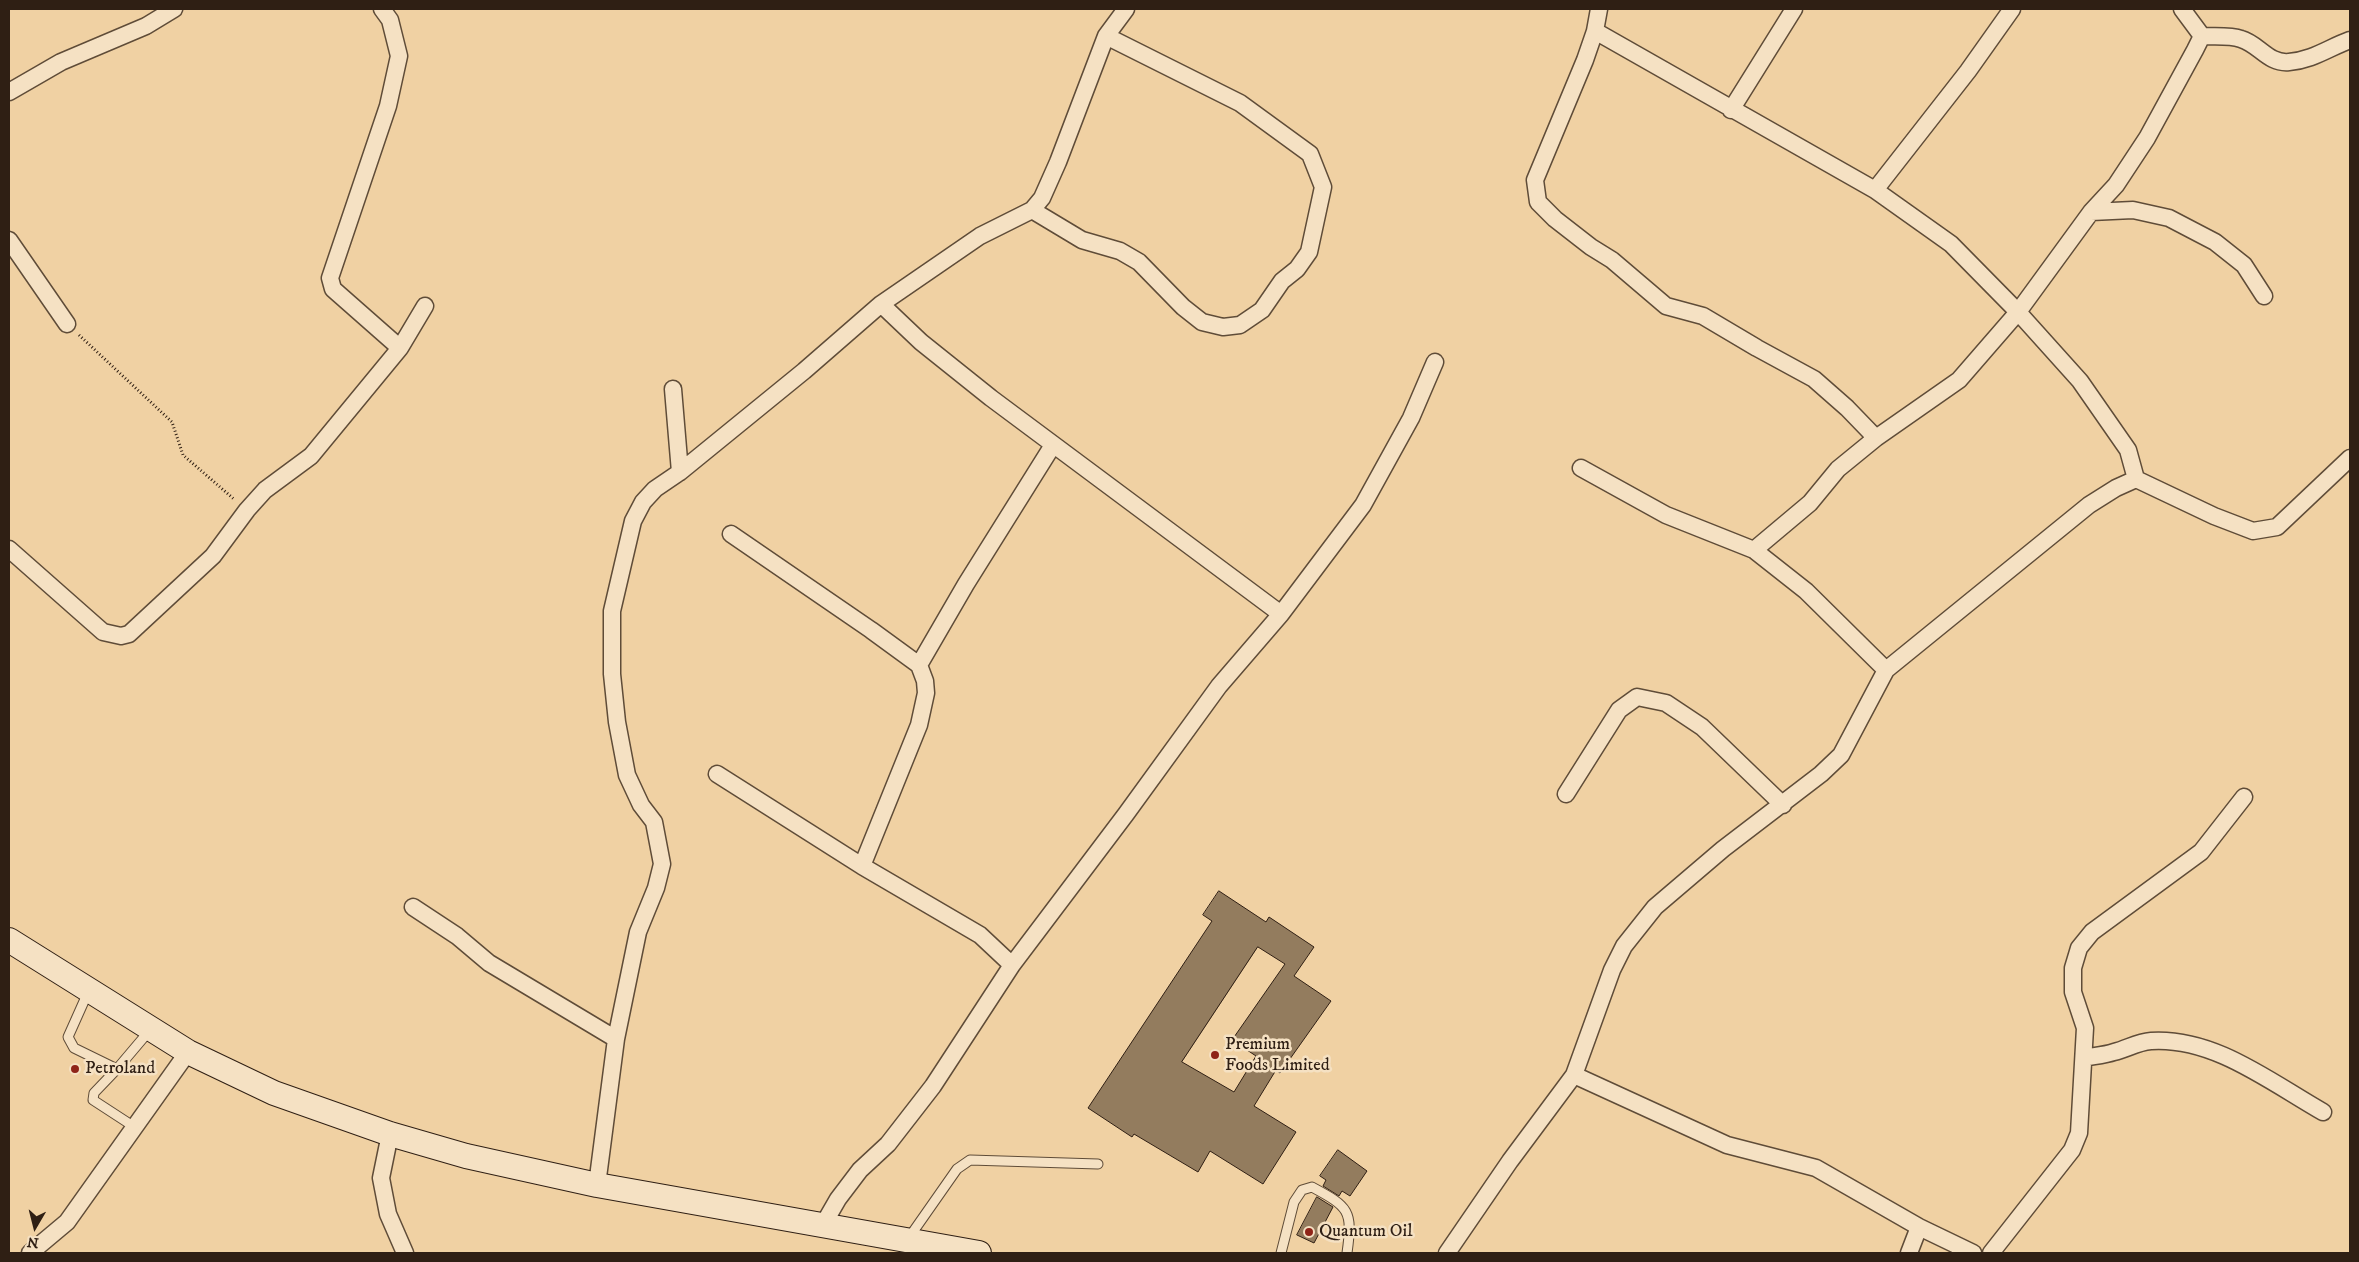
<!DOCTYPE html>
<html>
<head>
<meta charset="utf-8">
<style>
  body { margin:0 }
  #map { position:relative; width:2359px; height:1262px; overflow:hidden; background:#f0d1a3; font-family:"IM FELL DW Pica",serif }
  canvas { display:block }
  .frame { position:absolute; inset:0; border:10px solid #2f1f14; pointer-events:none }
  .north { position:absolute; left:10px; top:1202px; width:50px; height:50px; -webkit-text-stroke:4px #f5e1c3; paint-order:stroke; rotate:188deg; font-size:14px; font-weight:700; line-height:20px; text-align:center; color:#2f1f14 }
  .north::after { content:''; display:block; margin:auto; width:18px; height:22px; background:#2f1f14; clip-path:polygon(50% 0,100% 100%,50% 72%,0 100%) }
</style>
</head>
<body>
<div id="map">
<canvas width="2359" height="1262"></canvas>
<div class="frame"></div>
<div class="north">N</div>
</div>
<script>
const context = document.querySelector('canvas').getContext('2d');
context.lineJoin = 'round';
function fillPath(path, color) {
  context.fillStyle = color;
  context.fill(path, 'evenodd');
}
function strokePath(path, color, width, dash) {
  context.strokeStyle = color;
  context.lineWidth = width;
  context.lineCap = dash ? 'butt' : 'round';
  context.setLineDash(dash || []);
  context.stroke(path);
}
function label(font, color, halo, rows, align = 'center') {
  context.font = font + ' "IM FELL DW Pica",serif';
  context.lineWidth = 5;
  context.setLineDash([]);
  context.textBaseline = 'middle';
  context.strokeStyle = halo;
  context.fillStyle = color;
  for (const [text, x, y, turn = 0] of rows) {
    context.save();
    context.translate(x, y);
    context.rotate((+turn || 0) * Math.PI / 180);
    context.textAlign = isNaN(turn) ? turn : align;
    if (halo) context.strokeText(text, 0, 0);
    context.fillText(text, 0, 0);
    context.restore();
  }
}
const building = new Path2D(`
  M1219,891L1266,922L1269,917L1314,947L1294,976L1331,1001L1280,1073L1276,1070L1254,1106L1296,1132L1263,1184L1210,1151L1198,1172L1134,1134L1132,1137L1088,1108L1212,921L1203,915ZM1258,947L1285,964L1232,1040L1256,1056L1234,1092L1182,1062Z
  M1338,1150L1367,1171L1350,1196L1342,1191L1339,1196L1323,1186L1326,1180L1320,1176Z
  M1317,1197L1333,1207L1314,1243L1297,1235Z`);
fillPath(building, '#937c5e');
strokePath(building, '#2f1f14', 1);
const lane = new Path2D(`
  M89,990L68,1037L74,1048L117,1069L150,1030
  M117,1069L94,1093L93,1100L136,1128
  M908,1239L957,1169L970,1160L1098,1164
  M1281,1253L1294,1202L1302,1190L1312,1187C1349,1207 1353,1210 1347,1253`);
const street = new Path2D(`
  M382,9L390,20L399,56L388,106L330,278L333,289L400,348
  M1599,9L1595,31L1585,60L1535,180L1538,202L1555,219L1591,247L1612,260L1666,306L1703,316L1757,348L1814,379L1847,408L1876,438
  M1595,31L1875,190L1951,244L2018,312L2080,381L2128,450L2136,479
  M2202,36C2214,37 2230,35 2241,39C2259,44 2268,64 2289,62C2313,60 2328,48 2350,40
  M9,92L61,62L146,26L174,9
  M1731,110L1794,9
  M1875,190L1968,71L2012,9
  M1032,210L1082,240L1120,251L1139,262L1183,307L1202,322L1223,327L1240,325L1262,310L1282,281L1297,269L1309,252L1323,187L1310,154L1240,103L1106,36
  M2091,212L2133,210L2169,218L2215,242L2244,265L2264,296
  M9,240L67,324
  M881,304L921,342L991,398L1281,614
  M673,389L680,472
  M1581,468L1666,515L1754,550L1806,591L1886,670
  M731,534L871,630L919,665
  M9,549L103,632L121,636L129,634L213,556L247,510L265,490L311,456L400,348L425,306
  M1754,550L1810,503L1838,469L1876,438L1959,380L2018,312L2091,212L2116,185L2147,138L2195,50L2202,36L2182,9
  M717,774L862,866L980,935L1012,965
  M1566,794L1619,710L1637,697L1666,703L1702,727L1783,805
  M862,866L919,725L926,693L925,681L919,665L966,584L1053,445
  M413,907L457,936L489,963L616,1039
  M2084,1058C2094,1056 2105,1055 2114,1052C2127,1049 2137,1042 2151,1041C2214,1037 2270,1082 2323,1112
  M1574,1075L1727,1145L1816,1168L1919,1227L1973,1253
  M390,1134L381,1178L388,1214L405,1253
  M597,1185L616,1039L638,932L656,888L662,864L654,822L641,805L627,775L617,722L612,674V611L633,521L643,502L655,489L680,472L804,371L881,304L980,236L1032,210L1042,198L1058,162L1106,36L1126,9
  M823,1225L838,1199L860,1170L888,1144L933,1086L1012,965L1126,814L1219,686L1281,614L1363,505L1411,418L1435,362
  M30,1253L67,1222L188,1052
  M1447,1253L1510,1161L1574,1075L1612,970L1624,946L1655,907L1723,849L1821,774L1841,755L1886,670L2089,505L2116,488L2136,479L2214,516L2253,531L2277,527L2350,458
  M1909,1253L1919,1227
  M1991,1253L2072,1150L2079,1133L2085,1028L2073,992V968L2079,948L2092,932L2201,852L2244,797`);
const secondary = new Path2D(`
  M9,940L188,1052L274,1093L390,1134L466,1156L597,1185L979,1253`);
strokePath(lane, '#5f4c38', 11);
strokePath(street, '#5f4c38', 19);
strokePath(secondary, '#2f1f14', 26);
strokePath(new Path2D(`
  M79,335L172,422L183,455L235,500`), '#2f1f14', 3, [1, 2.5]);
strokePath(lane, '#f5e1c3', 9);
strokePath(street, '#f5e1c3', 16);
strokePath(secondary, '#f5e1c3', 24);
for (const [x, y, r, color] of [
  [1215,1055,5,"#8f2418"],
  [75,1069,5,"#8f2418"],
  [1309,1232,5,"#8f2418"]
]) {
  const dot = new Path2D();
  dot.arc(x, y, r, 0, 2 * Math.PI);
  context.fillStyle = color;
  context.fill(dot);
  strokePath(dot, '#f5e1c3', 2);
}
label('18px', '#2f1f14', '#f5e1c3', [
  ["Premium",1225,1045],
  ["Foods Limited",1225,1066],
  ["Petroland",85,1069],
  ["Quantum Oil",1319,1232]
], 'left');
</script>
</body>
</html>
